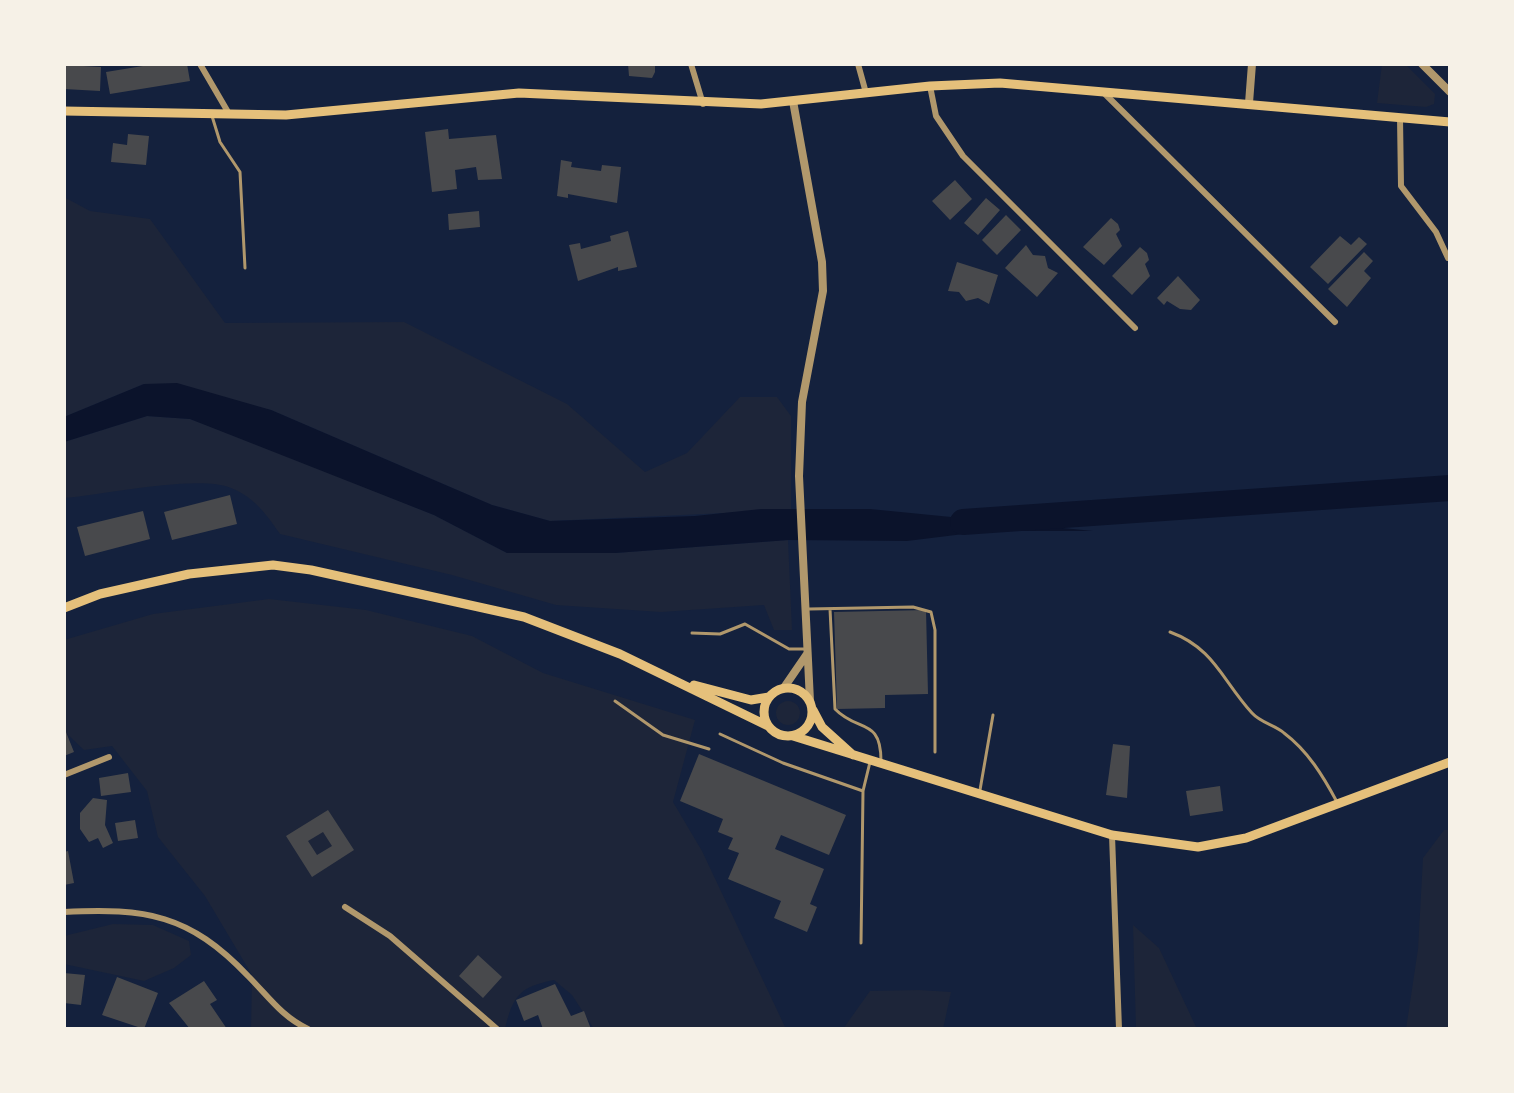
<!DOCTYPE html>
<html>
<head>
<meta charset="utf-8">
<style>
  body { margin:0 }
  #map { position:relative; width:1514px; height:1093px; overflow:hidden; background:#14213d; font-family:"DM Sans",sans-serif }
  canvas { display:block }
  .frame { position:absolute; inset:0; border:66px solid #f6f1e7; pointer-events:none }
</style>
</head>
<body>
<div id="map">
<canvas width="1514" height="1093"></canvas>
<div class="frame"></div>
</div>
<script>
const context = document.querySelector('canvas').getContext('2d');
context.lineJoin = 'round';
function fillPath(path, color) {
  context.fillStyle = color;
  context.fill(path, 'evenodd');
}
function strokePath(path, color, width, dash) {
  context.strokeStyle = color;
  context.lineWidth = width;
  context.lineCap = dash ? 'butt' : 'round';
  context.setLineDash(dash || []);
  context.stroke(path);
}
fillPath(new Path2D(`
  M1382,64H1405L1435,94L1434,104L1426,107L1377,103Z
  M64,197L90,211L150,219L225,323L404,322L567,404L645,472L687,453L740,397H777L791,416V510L550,521L492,505L271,410L144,384L64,417Z
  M147,416L190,419L271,449L434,515L507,553H615L788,540L792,630H774L764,605L661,612L556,605L452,575L280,534C267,515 254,497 231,488C198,474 104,495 64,498V442Z
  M269,599L366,610L472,636L543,673L695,720L673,802L702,851L786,1029H594L572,995L554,980C520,987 513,995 505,1029H251L252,975L205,896L158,837L147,791L112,746L84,750L64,731V640L153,614Z
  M776 713a12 12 0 1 1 24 0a12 12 0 1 1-24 0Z
  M1444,830H1450V1029H1406L1418,949L1423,858Z
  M113,924L153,925L189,941L191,955L174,968L144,981L64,964V936Z
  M1133,925L1159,948L1197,1029H1136Z
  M919,990L951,992L943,1029H843L870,991Z`), '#1d2539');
fillPath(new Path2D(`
  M177,383L271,410L492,505L550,521L695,516L761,509H870L1093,531H988L907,541L788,540L615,553H507L434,515L190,419L147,416L64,442V417L144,384Z`), '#0b132b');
strokePath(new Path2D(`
  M963,522L1450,488`), '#0b132b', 26);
fillPath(new Path2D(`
  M155,64H187L190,81L110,94L106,72Z
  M628,64H655V72L652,78L629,76Z
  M66,65L101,67L100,91L64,89Z
  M448,129L449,139L496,135L502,179L478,180L476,167L455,170L457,189L432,192L425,132Z
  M128,134L149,136L146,165L111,162L113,143L127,145Z
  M561,160L572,162L571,167L601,171L602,165L621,167L617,203L568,194V198L557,196Z
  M955,180L972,199L950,220L932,201Z
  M986,198L1000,210L978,235L964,223Z
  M479,211L480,227L449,230L448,214Z
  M1006,215L1021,230L997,255L982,240Z
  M1111,218L1118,224L1120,230L1116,234L1122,246L1104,265L1083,247Z
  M628,231L637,267L618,271V267L578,281L569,245L580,243L581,249L611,241L610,236Z
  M1340,236L1351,245L1359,237L1367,244L1328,284L1310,267Z
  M1026,245L1033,255L1045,256L1048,268L1058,273L1037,297L1005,268Z
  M1140,247L1147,253L1149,260L1145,264L1150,276L1132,295L1112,276Z
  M1364,252L1373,261L1364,271L1371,278L1347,307L1328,289Z
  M957,262L998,275L989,304L978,298L966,301L959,292L948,291Z
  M1178,276L1200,300L1191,310L1180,309L1167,301L1164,305L1157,298Z
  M230,495L237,524L172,540L164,512Z
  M143,511L150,539L85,556L77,527Z
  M926,610L928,694L885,695V708L837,709L834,612Z
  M64,727L74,752L64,756Z
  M1113,744L1130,746L1127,798L1106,795Z
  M699,754L846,815L829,855L781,835L775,849L824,869L810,904L817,907L807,932L774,918L781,901L728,879L739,853L728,849L733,838L718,832L723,819L680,801Z
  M128,773L131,792L101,796L99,778Z
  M1220,786L1223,811L1190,816L1186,791Z
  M93,798L107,800L105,825L113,843L103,848L98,838L89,842L80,829V813Z
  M328,810L354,850L312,877L286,836ZM323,832L332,846L317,855L308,841Z
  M135,820L138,838L118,841L115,823Z
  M68,851L74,883L64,885V852Z
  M478,955L502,977L483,998L459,976Z
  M64,973L85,975L81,1005L64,1003Z
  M117,977L158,993L144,1029L102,1015Z
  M204,981L217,1000L210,1004L227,1029H190L169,1003Z
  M555,984L571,1016L584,1011L591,1029H543L538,1015L524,1021L516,1000Z`), '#48494c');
strokePath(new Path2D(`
  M212,116L220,142L240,172L245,268
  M809,609L913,607L931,612L935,630V752
  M830,609L835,709C858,733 881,717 881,761
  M1170,632C1214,648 1222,680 1252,713C1261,723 1275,725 1284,733C1308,751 1323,776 1337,802
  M692,633L720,634L745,624L789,649H807
  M615,701L663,735L709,749
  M720,734L783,763L863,791
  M980,790L993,715
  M861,943L863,791L870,762`), '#b1986c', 3);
strokePath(new Path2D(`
  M200,64L228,112
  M691,64L703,104
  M858,64L866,93
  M930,86L936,116L963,156L1135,328
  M1103,92L1335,322
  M1400,118L1401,186L1436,232L1448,258
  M64,775L109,757
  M1112,835L1119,1029
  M345,907L390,936L497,1029
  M64,912C146,908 189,914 248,976C268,996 282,1017 308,1029`), '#b1986c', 6);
strokePath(new Path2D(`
  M1422,64L1450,92
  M793,101L822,262L823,291L802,402L799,476L810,701
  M1249,103L1252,64
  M783,689L807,654`), '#b1986c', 8);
strokePath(new Path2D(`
  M64,111L286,115L519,93L761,104L930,86L1000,83L1450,122
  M64,608L100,594L189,574L273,565L311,570L524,617L620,654L768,726
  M694,685L751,700L769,697
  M764 712a24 24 0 1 1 48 0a24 24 0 1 1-48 0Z
  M813,710L822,727L853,755
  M793,736L1112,835L1198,847L1246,838L1450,762`), '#e5c07b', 9);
</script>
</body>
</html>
